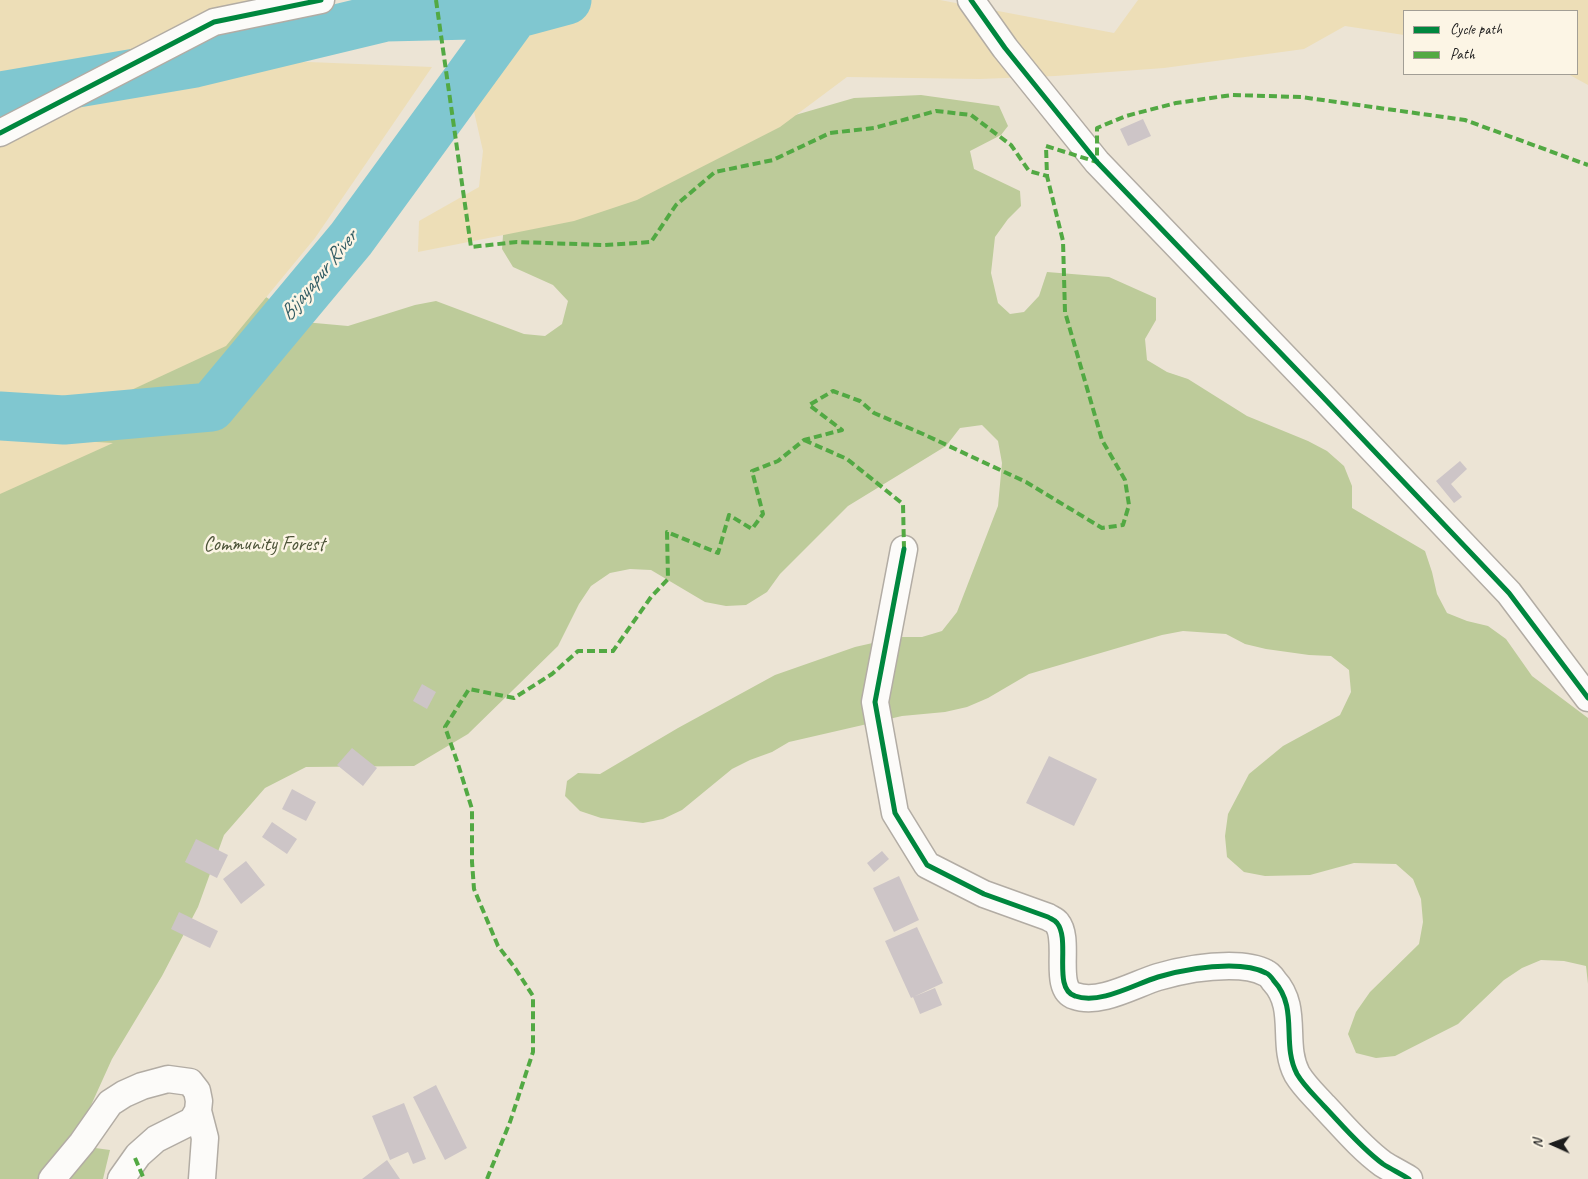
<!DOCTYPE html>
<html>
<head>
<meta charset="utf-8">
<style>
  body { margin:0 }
  #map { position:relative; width:1588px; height:1179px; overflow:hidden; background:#ece4d5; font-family:Caveat,sans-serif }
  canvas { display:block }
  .legend { position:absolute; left:1403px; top:10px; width:175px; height:65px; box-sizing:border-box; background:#fcf5e5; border:1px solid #a29e95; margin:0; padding:6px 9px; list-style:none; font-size:15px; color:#1c1c1c }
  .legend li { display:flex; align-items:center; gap:10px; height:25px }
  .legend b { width:25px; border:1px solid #a29e95 }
  .north { position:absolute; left:1528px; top:1119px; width:50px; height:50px; -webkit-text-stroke:4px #fcf5e5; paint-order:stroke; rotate:272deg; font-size:14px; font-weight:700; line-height:20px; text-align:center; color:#1c1c1c }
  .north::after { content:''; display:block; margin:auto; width:18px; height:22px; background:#1c1c1c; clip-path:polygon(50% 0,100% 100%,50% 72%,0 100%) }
</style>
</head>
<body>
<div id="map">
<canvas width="1588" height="1179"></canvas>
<ul class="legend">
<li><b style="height:6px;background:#00873e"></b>Cycle path</li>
<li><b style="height:6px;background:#52a943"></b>Path</li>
</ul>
<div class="north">N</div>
</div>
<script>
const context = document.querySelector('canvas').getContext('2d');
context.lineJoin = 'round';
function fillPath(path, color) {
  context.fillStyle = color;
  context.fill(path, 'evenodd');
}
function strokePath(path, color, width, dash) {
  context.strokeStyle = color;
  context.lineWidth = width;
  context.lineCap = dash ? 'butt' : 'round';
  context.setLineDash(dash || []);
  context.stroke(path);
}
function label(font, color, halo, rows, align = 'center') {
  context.font = font + ' Caveat,sans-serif';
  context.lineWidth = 5;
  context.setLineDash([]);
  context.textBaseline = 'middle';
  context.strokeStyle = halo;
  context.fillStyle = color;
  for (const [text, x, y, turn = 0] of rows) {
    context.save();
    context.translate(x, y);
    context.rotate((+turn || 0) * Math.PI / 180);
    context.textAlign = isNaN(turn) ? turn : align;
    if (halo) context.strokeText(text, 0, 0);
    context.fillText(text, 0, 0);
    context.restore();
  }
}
fillPath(new Path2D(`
  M921,95L999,106L1008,126L1001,135L970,151L974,169L1020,191L1021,206L1008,219L995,237L991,273L998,303L1010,314L1024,312L1039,296L1047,272L1109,277L1156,298V320L1145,339L1147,360L1167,372L1188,379L1247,416L1308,441L1327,451L1344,466L1352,486V508L1425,551L1432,572L1437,594L1447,613L1467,621L1488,626L1506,639L1532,676L1588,718V984L1586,966L1564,961L1541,960L1522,968L1504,980L1458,1024L1395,1056L1376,1058L1356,1053L1348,1034L1356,1012L1370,992L1419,944L1423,922L1421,899L1413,879L1396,864L1354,863L1310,875L1265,876L1244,872L1227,857L1225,836L1228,814L1249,774L1283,746L1340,715L1351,692L1349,670L1331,656L1309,655L1266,649L1245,644L1226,634L1183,631L1162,635L1029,674L988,698L967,707L945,712L902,716L789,742L772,752L750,760L732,769L682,810L663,819L643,823L601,818L580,811L565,796L567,781L578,773L600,774L678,728L775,675L855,647L899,637H922L942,631L957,612L998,506L1002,463L998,441L982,425L960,428L946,446L848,506L780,574L767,592L746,605L726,606L705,602L651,570L630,569L610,573L591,586L579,604L558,646L468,734L414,766L306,767L265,788L224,835L198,907L162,976L112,1059L73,1145L110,1150L103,1179H0V435L9,429L266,297L304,322L348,326L415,305L436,301L524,334L545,336L562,324L568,301L553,285L513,267L502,249L504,222L785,118L854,98Z`), '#bdcb9a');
fillPath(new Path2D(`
  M0,0H287L161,51L0,89Z
  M567,0H940L1114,33L1138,0H1588V85L1568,74H1577V11H1404V35L1345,26L1304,49L1164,68L1055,76L980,79L847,77L780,127L637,200L574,221L418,252L419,221L479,187L483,151L470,94L553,8Z
  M284,61L432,67L315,238L226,346L84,412L0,400V117L60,109Z
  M0,436L113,443L0,494Z`), '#eddeb7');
strokePath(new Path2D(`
  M0,96L195,63L386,17L515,14
  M0,416L64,420L211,407L351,239L515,14L567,0`), '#80c7d0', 49);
fillPath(new Path2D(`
  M1143,119L1151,136L1128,146L1120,129Z
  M1460,461L1467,469L1451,484L1462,497L1454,503L1436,481Z
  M422,684L436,692L427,709L413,701Z
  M352,748L377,768L363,786L337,765Z
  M1049,756L1097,779L1074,826L1026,803Z
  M292,789L316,802L306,821L282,809Z
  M272,822L297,839L287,854L262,837Z
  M196,839L228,855L217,878L185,862Z
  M882,851L889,859L874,872L867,863Z
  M246,861L265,885L241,904L223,879Z
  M899,876L919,920L894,932L873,888Z
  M179,912L218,931L210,948L171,929Z
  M917,927L943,983L911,998L885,941Z
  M935,988L942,1005L920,1014L913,997Z
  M436,1085L467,1148L445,1160L413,1097Z
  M404,1103L426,1159L413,1164L408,1152L390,1160L372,1116Z
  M387,1160L400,1179H362Z`), '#cdc5c7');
const minor = new Path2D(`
  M971,0L1005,48L1097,162L1320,394L1509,593L1588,698
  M0,133L214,22L321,0
  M904,549L875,702L895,813L927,865L984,894L1048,917C1051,919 1055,920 1057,923C1071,940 1052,989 1075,996C1100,1005 1135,984 1158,977C1182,970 1205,966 1229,966C1241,966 1255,967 1266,973C1269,974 1272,978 1274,981C1299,1008 1281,1044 1297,1074C1304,1086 1315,1096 1324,1106C1342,1125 1361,1148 1383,1164C1391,1169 1401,1174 1409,1179
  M198,1111L205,1138L202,1179
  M52,1179L82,1143L110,1103L124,1094L142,1086L168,1079L190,1082L197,1091L199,1101L198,1111L192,1121L156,1139L138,1155L121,1179`);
strokePath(minor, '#b2aca4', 29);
strokePath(minor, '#fcfbf9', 26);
strokePath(new Path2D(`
  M436,0L471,247L517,242L604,245L651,242L676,205L715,172L773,160L830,133L874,128L936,111L971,115L1011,145L1029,171L1047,176
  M804,440L847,459L903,504L904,549
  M135,1158L144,1179
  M487,1179L510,1122L533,1052V996L515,968L498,946L474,889L472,862V809L458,764L445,727L469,689L514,698L552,674L578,651H613L651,597L668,579L667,532L718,553L729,515L752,529L763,514L752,471L778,461L804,440L842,430L809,405L833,391L860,401L874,413L923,434L1026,482L1102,528L1123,525L1129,505L1125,480L1102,440L1065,312L1063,241L1047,176L1046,146L1097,162V128L1126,116L1176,103L1232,95L1301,97L1465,120L1588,165`), '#52a943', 4, [8, 4]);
strokePath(new Path2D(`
  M971,0L1005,48L1097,162L1320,394L1509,593L1588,698
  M0,133L214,22L321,0
  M904,549L875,702L895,813L927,865L984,894L1048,917C1051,919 1055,920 1057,923C1071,940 1052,989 1075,996C1100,1005 1135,984 1158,977C1182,970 1205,966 1229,966C1241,966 1255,967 1266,973C1269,974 1272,978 1274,981C1299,1008 1281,1044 1297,1074C1304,1086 1315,1096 1324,1106C1342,1125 1361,1148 1383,1164C1391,1169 1401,1174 1409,1179`), '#00873e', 5);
label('20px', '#4c5338', '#fcf5e5', [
  ["Community Forest",264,545]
]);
label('italic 21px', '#315c63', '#fcf5e5', [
  ["Bijayapur River",319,276,-51]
]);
</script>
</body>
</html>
